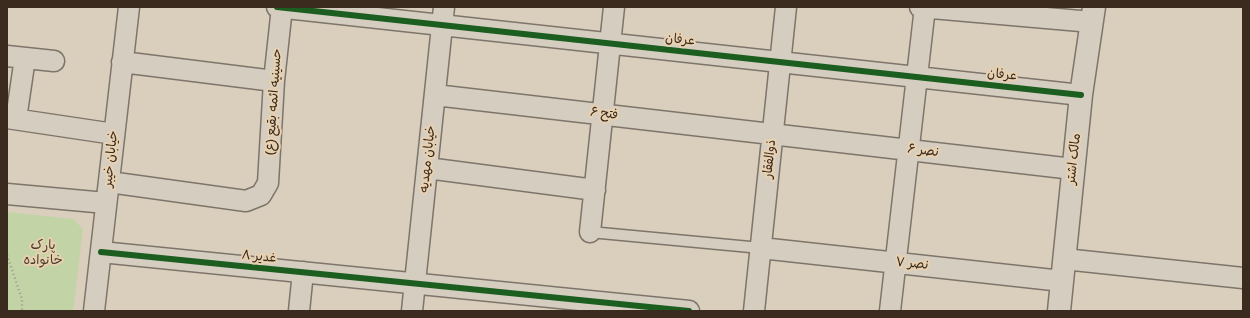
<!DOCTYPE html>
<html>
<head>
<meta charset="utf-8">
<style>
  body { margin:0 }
  #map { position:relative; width:1250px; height:318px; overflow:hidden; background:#dacebd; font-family:Itim,sans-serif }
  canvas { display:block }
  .frame { position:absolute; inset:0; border:8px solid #3b2a1e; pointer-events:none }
</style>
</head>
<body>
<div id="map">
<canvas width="1250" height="318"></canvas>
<div class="frame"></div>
</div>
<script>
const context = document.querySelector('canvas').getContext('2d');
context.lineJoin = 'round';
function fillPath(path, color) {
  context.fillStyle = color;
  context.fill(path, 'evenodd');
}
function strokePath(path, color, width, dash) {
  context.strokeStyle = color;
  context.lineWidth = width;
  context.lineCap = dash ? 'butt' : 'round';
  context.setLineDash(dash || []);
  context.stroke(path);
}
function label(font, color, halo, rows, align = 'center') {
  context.font = font + ' Itim,"Playpen Sans Arabic",sans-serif';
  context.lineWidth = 4;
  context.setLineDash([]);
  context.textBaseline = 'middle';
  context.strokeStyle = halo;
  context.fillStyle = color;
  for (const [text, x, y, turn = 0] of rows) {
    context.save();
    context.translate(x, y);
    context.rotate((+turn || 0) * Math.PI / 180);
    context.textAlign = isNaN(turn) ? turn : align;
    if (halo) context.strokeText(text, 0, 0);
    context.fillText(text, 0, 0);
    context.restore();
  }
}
fillPath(new Path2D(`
  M7,212L73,219L83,229L73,311H7Z`), '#c2d3a6');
const service = new Path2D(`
  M590,232L761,248`);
const minor = new Path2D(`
  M277,7L1081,95
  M920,7L1092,22
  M7,56L54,61
  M122,62L274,81
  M435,95L1073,169
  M7,118L114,134
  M16,119L25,58
  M427,168L595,190
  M109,182L246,201L261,195L268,183L274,81L282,7
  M7,194L106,203
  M590,232L614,7
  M761,248L1062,281
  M101,252L689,311
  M1064,259L1243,278
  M94,311L129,7
  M299,311L303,272
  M412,311L444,7
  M754,311L786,7
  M890,311L925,7`);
const tertiary = new Path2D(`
  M1059,311L1081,95L1094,7`);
strokePath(service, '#7e756a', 13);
strokePath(minor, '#7e756a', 23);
strokePath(tertiary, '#7e756a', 25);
strokePath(new Path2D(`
  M7,255L22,299V311`), '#9e978d', 2.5, [1, 3]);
strokePath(service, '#d6cdc1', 10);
strokePath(minor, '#d6cdc1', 20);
strokePath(tertiary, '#d6cdc1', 22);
strokePath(new Path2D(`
  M277,7L1081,95
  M101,252L689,311`), '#1b5e20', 6);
label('13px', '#3b2a1e', '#e7d1b0', [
  ["عرفان",680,40,6],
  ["عرفان",1002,75,6],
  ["حسینیه ائمه بقیع (ع)",274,102,-86],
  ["فتح ۶",604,114,7],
  ["نصر ۶",923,151,7],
  ["خیابان خیبر",111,159,-84],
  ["خیابان مهدیه",428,159,-84],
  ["ذوالفقار",770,159,-84],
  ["مالک اشتر",1074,159,-84],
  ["غدیر ۸",259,257,6],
  ["نصر ۷",912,264,6]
]);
label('13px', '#473b2a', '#e7d1b0', [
  ["پارک",43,246],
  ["خانواده",43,261]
]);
</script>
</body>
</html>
